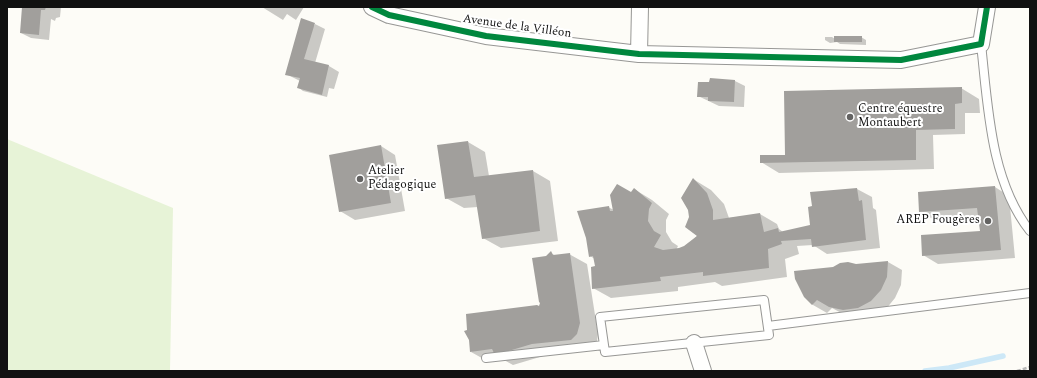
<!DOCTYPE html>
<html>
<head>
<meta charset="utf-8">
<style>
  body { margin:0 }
  #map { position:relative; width:1037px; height:378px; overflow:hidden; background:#fdfcf7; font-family:Spectral,serif }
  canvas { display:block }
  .frame { position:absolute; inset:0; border:8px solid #111; pointer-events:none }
</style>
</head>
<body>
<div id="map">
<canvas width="1037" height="378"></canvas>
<div class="frame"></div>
</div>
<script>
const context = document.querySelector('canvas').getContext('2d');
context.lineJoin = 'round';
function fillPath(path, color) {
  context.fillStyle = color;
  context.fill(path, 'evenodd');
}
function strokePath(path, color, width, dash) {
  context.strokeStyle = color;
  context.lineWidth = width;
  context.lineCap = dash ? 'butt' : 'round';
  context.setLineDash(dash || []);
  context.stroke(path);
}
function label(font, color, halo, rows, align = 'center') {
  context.font = font + ' Spectral,serif';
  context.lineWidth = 4;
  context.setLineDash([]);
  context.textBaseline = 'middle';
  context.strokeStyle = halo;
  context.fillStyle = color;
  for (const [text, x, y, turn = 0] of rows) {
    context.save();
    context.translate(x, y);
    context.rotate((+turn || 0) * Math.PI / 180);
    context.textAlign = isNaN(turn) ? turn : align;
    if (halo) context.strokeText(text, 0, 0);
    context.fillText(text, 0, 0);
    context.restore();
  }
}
fillPath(new Path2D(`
  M7,139L173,208L170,371H7Z`), '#e7f3d7');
fillPath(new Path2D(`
  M22,7H61L60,17L56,18L55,21L51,19L49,40L31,38L21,33L23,8Z
  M262,7H304L296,20L287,14L283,20Z
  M315,24L325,29L315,63L329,66L339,72L334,89L329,88L327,97L303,91L299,88L300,81L286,74Z
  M825,37H832L835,39L861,37L866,40V45L840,44L837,42L830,43L825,40Z
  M735,81L745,86L744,107L719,106L698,96Z
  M961,88L979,99L980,113H965V134L933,135L934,169L779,173L761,162L786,156Z
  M468,142L485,152L489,176L533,171L550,181L558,241L501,248L483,238L478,207L464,208L446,198Z
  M381,146L395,155L405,211L355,220L340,211Z
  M693,179L711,190L724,204L729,218L760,214L777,224L779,229L783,232L811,226L813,207L811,193L857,189L872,197L873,208L876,210L880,248L827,254L813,245L797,246L799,254L785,259L787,277L722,286L715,282L678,287V291L611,298L593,288L596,267L595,259L590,256L608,207L614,210L632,194L634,189L652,200L669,214L666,220V232L672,242L678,246L676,250L685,247L698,235L690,217Z
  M995,187L1009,196L1015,258L938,264L923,255L981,232L979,217L935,220L920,212Z
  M551,253L556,256L569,254L587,264L598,334L597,341L589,350L550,354L513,365L504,360L489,362L471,352L539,308L542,303L547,257Z
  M888,262L902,270L901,285L895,298L886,309L845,315L832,308L827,313L813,305L805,296L856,265Z`), '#0003');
strokePath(new Path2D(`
  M925,371L949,368L1003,356`), '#cde8f7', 5.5);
fillPath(new Path2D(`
  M22,7H46L45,10H41L39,35L20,33Z
  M301,18L315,23L304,59L329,65L322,95L297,88L300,78L285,75Z
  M834,36H862V42H834Z
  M710,78L735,80L734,102L708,101V97H697L698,82H709Z
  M962,87V103L955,104V129L916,130V160L760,163V155H785L784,91Z
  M468,141L474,177L533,170L540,231L482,239L475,195L445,199L437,145Z
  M381,145L391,203L339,212L329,155Z
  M693,178L707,193L713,210V220L760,213L764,232L778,228L779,232L810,225L808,207L812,206L810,192L857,188L859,201L862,200L866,240L812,247L811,239L781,241L782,244L768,249L769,268L703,276V272L660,277L661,281L592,289L591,267L595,266L593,256L589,257L586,238L577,211L609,206L610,211H613L610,195L617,184L631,192L634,188L652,203L649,209L648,221L654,231L661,235L654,247L663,250L679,248L684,246L697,236L685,227L689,217L688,210L681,198Z
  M995,186L1001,250L922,256L921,235L980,231L977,208L919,212L918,192Z
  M551,251L553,255L570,253L580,323L577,334L571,340L532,344L495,355L492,349L470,352L469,340L464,331L467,330L466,314L537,305L539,306L540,303L539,302L532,258L546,256Z
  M888,261L887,277L881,290L871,301L858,308L843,310L829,307L817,300L812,305L804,297L795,279L794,271L833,267L840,263L848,262L856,264Z`), '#a19f9c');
const lane = new Path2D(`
  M981,44C988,106 990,180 1030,231
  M764,300L769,335L605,352L600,317Z
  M768,326L1030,293
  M486,358L604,345`);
const street = new Path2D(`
  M372,7L389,15L486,36L639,54L901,60L981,44L987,7
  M639,54L640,7
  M694,343L703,371`);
strokePath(lane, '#979795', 10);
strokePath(street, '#979795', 18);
strokePath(new Path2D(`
  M1017,371L1030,367`), '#b9b9b8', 2.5, [4, 2]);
strokePath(lane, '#fffffe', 8);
strokePath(street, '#fffffe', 16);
strokePath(new Path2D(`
  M372,7L389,15L486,36L639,54L901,60L981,44L987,7`), '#00873e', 6);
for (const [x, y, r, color] of [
  [850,117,4,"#646362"],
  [360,179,4,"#646362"],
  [988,221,4,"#646362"]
]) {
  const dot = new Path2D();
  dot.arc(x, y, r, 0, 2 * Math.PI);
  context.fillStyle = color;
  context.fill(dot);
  strokePath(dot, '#fff', 1.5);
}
label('12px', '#111', '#fff', [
  ["Avenue de la Villéon",517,27,8]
]);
label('12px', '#111', '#fff', [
  ["Centre équestre",858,110],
  ["Montaubert",858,124],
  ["Atelier",368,172],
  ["Pédagogique",368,186],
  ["AREP Fougères",980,221,"right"]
], 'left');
</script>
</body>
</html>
